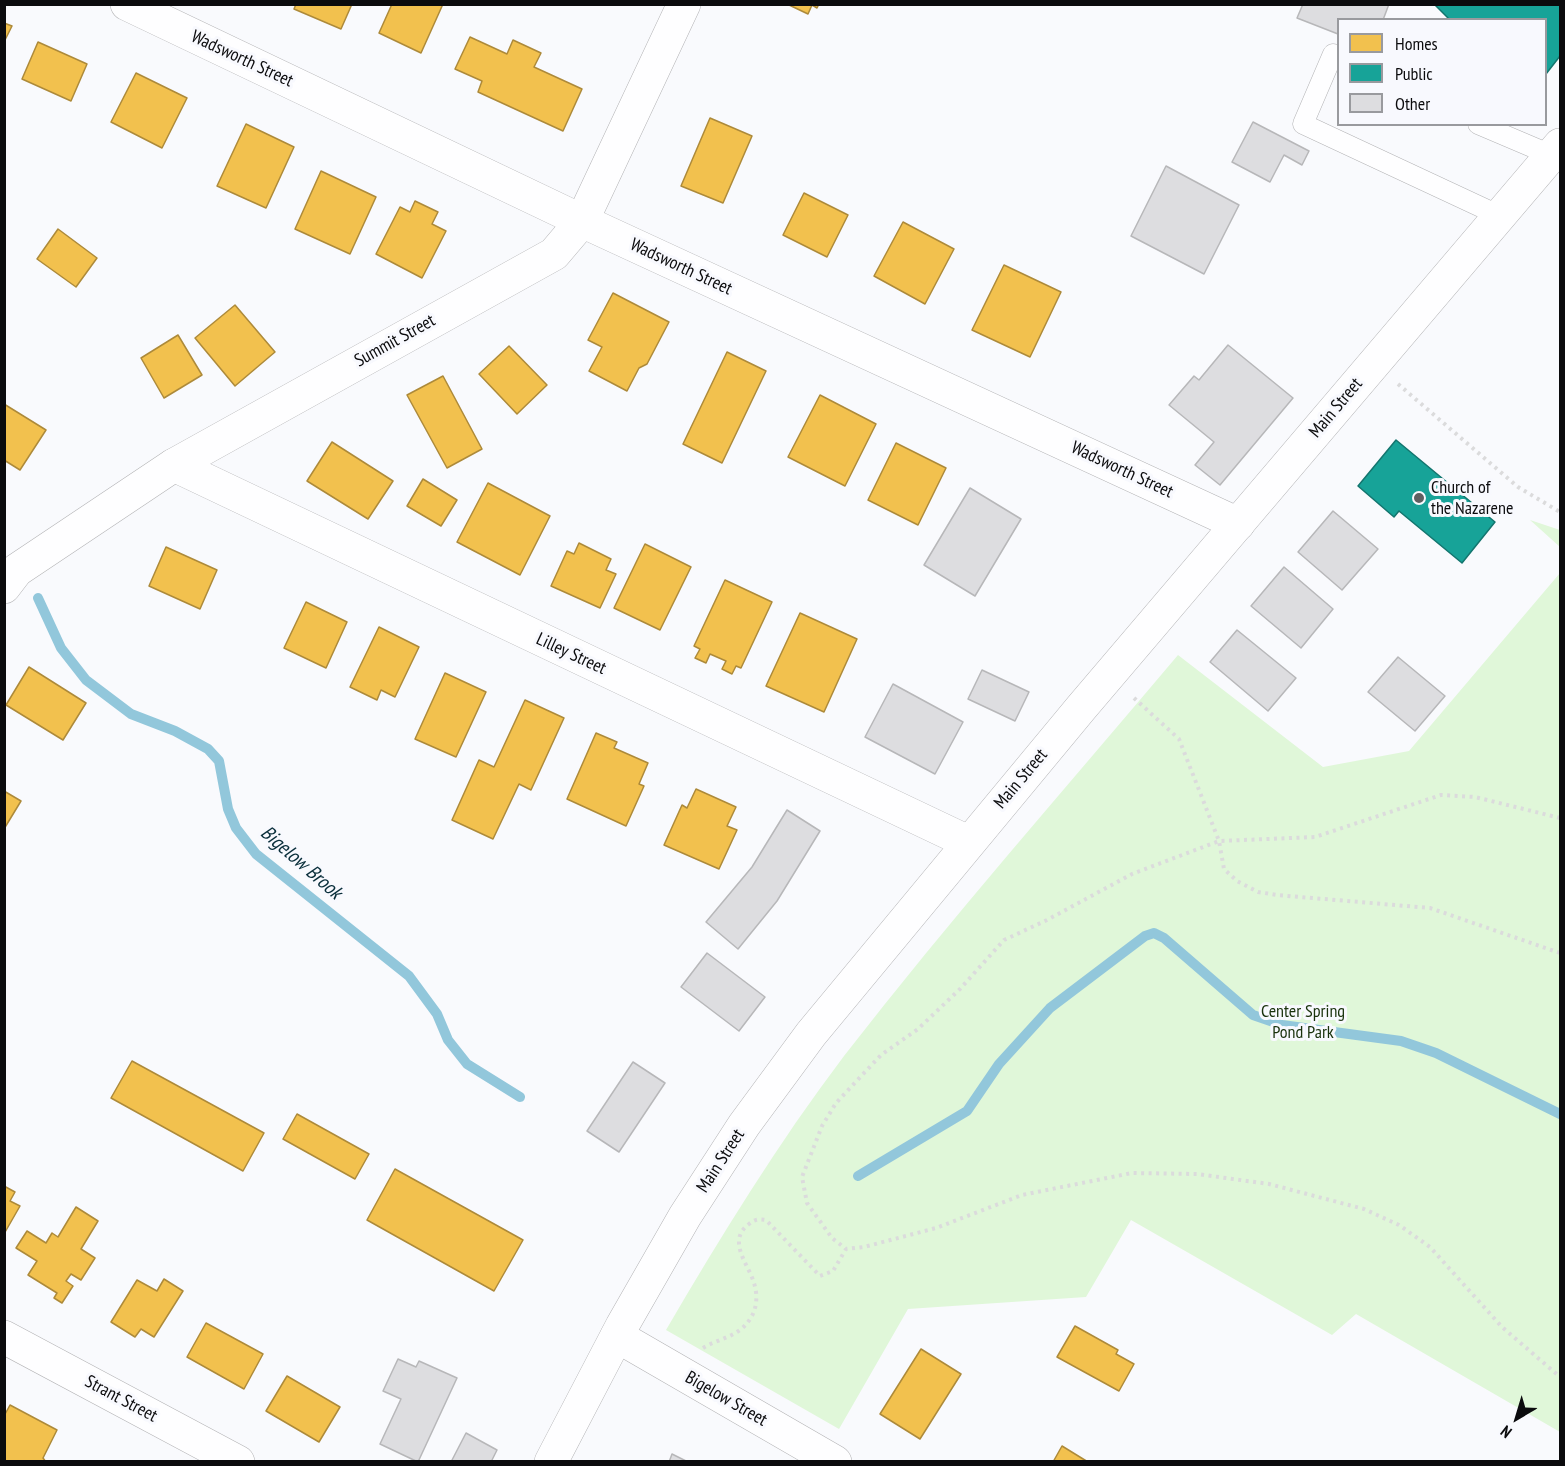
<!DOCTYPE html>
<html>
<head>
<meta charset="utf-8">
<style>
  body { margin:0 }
  #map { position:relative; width:1565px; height:1466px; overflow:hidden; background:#f9fafd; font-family:"PT Sans Narrow",sans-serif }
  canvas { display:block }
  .frame { position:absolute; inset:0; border:6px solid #0b0b0d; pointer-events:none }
  .legend { position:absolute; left:1337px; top:18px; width:210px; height:108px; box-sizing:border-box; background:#f8f9fe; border:2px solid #999a9e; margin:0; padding:8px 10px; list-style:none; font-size:18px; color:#0b0b0d }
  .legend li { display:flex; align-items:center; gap:12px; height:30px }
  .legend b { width:30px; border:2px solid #999a9e }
  .north { position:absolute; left:1487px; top:1388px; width:60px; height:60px; -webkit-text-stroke:4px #f8f9fe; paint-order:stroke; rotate:218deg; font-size:16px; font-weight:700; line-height:24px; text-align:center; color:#0b0b0d }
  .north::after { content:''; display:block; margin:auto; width:21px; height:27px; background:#0b0b0d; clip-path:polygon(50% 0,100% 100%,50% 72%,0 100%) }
</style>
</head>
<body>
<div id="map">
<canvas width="1565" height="1466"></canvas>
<div class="frame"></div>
<ul class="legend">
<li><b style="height:16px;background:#f2c14e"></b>Homes</li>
<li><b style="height:16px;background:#17a398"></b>Public</li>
<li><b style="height:16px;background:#dddde0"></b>Other</li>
</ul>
<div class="north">N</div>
</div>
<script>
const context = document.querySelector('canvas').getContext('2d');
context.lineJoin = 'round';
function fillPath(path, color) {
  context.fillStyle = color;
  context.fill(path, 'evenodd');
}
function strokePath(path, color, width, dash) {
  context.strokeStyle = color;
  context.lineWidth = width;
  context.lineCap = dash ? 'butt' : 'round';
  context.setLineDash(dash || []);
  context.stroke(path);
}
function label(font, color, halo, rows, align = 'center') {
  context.font = font + ' "PT Sans Narrow",sans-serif';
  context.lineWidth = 6;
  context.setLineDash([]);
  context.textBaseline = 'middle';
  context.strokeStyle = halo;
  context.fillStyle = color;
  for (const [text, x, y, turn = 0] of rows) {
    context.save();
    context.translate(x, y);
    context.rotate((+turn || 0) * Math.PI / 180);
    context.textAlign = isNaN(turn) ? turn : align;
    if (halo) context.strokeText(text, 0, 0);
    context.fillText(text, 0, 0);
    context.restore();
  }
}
fillPath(new Path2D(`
  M1530,520L1560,530V547Z
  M1560,573V1432L1356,1314L1332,1335L1131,1220L1086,1297L908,1309L839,1429L666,1330C721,1236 778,1143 844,1056C950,919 1066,788 1178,655L1323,767L1409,751Z`), '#e0f7d9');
const homes = new Path2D(`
  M296,4H352L341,29L294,9Z
  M392,4H443L421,53L379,33Z
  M787,4H819L817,8L812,5L808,14Z
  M4,23L12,26L4,42Z
  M470,37L507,54L513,40L541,53L534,67L582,89L563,131L478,92L482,81L455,69Z
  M38,42L87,64L71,101L22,79Z
  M136,73L187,98L162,148L111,122Z
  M710,118L752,136L723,203L681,186Z
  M246,124L294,147L266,208L217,186Z
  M321,171L376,197L350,254L295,229Z
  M804,193L848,215L827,257L783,235Z
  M415,201L438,212L432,224L446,231L422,278L376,254L400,207L410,212Z
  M903,222L954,249L925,304L874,276Z
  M58,229L97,258L76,287L37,259Z
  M1004,265L1061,292L1030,357L972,330Z
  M613,293L669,322L647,364L639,368L627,391L589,371L602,347L588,340Z
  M235,305L275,352L235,386L195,338Z
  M178,335L202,375L164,398L141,358Z
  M509,346L547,385L517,414L479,374Z
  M727,352L766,371L722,463L683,444Z
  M443,376L482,449L447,468L407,395Z
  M820,395L876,424L845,486L788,457Z
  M4,404L46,430L20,470L4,460Z
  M332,442L393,481L368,519L307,481Z
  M896,443L946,468L918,525L868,500Z
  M423,479L457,500L441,526L407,506Z
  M488,483L550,516L520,575L457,542Z
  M579,543L611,559L606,570L616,574L600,608L551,586L567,551L574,554Z
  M645,544L691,567L660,630L614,608Z
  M166,547L217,570L200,609L149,586Z
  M725,580L772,602L741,668L736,666L732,674L722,669L726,661L710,654L706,663L695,658L700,649L694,646Z
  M306,602L347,622L326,668L284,648Z
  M800,613L857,639L824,712L766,686Z
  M379,627L419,647L395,697L381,690L377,700L350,687Z
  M29,667L86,703L63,740L6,705Z
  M445,673L486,692L456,757L415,739Z
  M525,700L564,718L531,790L519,784L493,839L452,820L479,760L494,767Z
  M596,733L617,742L614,748L648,763L639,784L644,786L626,826L567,799Z
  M696,789L736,807L727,826L737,830L719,869L664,845L682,805L687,808Z
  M4,791L21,801L4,829Z
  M132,1061L264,1133L243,1171L111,1098Z
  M297,1114L369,1154L355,1179L283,1139Z
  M395,1169L523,1240L494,1291L367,1220Z
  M4,1186L15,1192L10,1201L20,1206L4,1234Z
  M76,1207L98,1221L81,1249L95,1258L81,1280L71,1274L66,1281L73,1286L62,1303L54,1298L57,1293L28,1275L37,1261L16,1248L27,1231L46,1243L52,1233L58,1237Z
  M164,1279L183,1291L154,1337L141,1329L135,1337L111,1322L137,1280L157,1291Z
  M206,1323L263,1354L244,1389L187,1357Z
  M1075,1326L1118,1350L1116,1354L1134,1364L1119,1391L1057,1357Z
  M921,1349L961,1374L920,1439L880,1414Z
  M287,1376L340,1407L319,1442L266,1411Z
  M10,1405L57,1430L43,1458L46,1462H4V1416Z
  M1062,1446L1088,1462H1053Z`);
fillPath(homes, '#f2c14e');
strokePath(homes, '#ad8a3a', 1.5);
const public = new Path2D(`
  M1434,4H1560V56L1546,74V20H1450Z
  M1396,440L1495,522L1462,563L1399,511L1394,517L1358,486Z`);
fillPath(public, '#17a398');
strokePath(public, '#13756e', 1.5);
strokePath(new Path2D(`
  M38,598L61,648L86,680L131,714L175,731L208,749L219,761L228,809L236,828L256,854L409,976L437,1014L448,1040L467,1064L520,1097
  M858,1176L967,1111L999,1064L1050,1008L1145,936L1154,933L1164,938L1253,1015L1282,1025L1401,1041L1436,1053L1560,1114`), '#92c7db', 10);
const building = new Path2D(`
  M1303,4H1389L1383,20H1338V34L1297,18Z
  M1253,122L1309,151L1302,165L1284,155L1270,182L1232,162Z
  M1166,166L1239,205L1204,274L1131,236Z
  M1228,345L1293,398L1220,485L1195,465L1214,442L1169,405L1194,376L1199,380Z
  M970,488L1021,519L975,596L924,565Z
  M1333,511L1378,549L1342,590L1298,552Z
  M1284,567L1333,609L1301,648L1251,606Z
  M1237,630L1296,678L1268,711L1210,662Z
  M1398,657L1445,696L1415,731L1368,692Z
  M982,670L1029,692L1015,721L968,699Z
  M893,684L963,722L935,774L865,737Z
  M787,810L820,831L777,901L738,949L706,922L752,867Z
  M707,953L765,997L739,1031L681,987Z
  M633,1062L665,1083L619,1152L587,1131Z
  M398,1359L416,1367L419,1361L457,1378L418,1462L380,1444L401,1399L383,1391Z
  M466,1433L497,1450L491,1462H451Z
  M672,1454L688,1462H669Z`);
fillPath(building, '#dddde0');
strokePath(building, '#b7b7b9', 1.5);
const service = new Path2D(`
  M1333,54L1303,124L1498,215
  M1478,124L1551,155`);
const minor = new Path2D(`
  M127,4L582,221L1238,524
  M174,465L968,842
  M617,1336L835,1462
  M4,1337L238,1462`);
const tertiary = new Path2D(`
  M4,587L17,570L174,465L554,254L582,221L684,4`);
const primary = new Path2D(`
  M551,1462L622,1326L685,1216L744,1125L811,1034L1081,708L1560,145`);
strokePath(service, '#b2b2b4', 21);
strokePath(minor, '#b2b2b4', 34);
strokePath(tertiary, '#b2b2b4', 34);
strokePath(primary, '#b2b2b4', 34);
strokePath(new Path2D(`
  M1398,384L1518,487L1560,512
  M1134,698L1179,739L1219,841L1224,869L1237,881L1258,892L1277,895L1430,908L1560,953
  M1560,818L1475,797L1441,795L1315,837L1219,841L1132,874L1047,920L1004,940L960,989L918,1029L881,1055L836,1103L822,1126L802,1177L807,1203L832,1238L846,1249L864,1247L936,1228L1022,1195L1132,1173L1197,1174L1269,1184L1364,1209L1399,1225L1430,1247L1502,1327L1560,1377
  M703,1348C719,1338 739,1337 750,1319C757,1309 758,1295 754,1283C749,1265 726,1241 749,1224C755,1219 759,1219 766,1220L820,1276L833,1271L846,1249`), '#dbdbdc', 4, [3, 4.5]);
strokePath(service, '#fefeff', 20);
strokePath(minor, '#fefeff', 33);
strokePath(tertiary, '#fefeff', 33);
strokePath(primary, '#fefeff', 33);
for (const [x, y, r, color] of [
  [1419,498,6,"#5e5f61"]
]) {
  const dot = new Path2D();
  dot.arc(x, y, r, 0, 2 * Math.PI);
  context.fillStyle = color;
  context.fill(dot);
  strokePath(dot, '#f8f9fe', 2);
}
label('18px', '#0b0b0d', '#f8f9fe', [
  ["Wadsworth Street",242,59,25],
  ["Wadsworth Street",681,267,25],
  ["Summit Street",395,341,-29],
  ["Main Street",1336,408,-50],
  ["Wadsworth Street",1122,470,25],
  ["Lilley Street",571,654,25],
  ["Main Street",1021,779,-50],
  ["Main Street",721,1161,-57],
  ["Strant Street",121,1399,28],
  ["Bigelow Street",726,1399,30]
]);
label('18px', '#0b0b0d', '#f8f9fe', [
  ["Church of",1431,488],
  ["the Nazarene",1431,509]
], 'left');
label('18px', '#19320c', '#f8f9fe', [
  ["Center Spring",1303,1012],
  ["Pond Park",1303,1033]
]);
label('italic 20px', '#092e3a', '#f8f9fe', [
  ["Bigelow Brook",301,863,41]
]);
</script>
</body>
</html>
